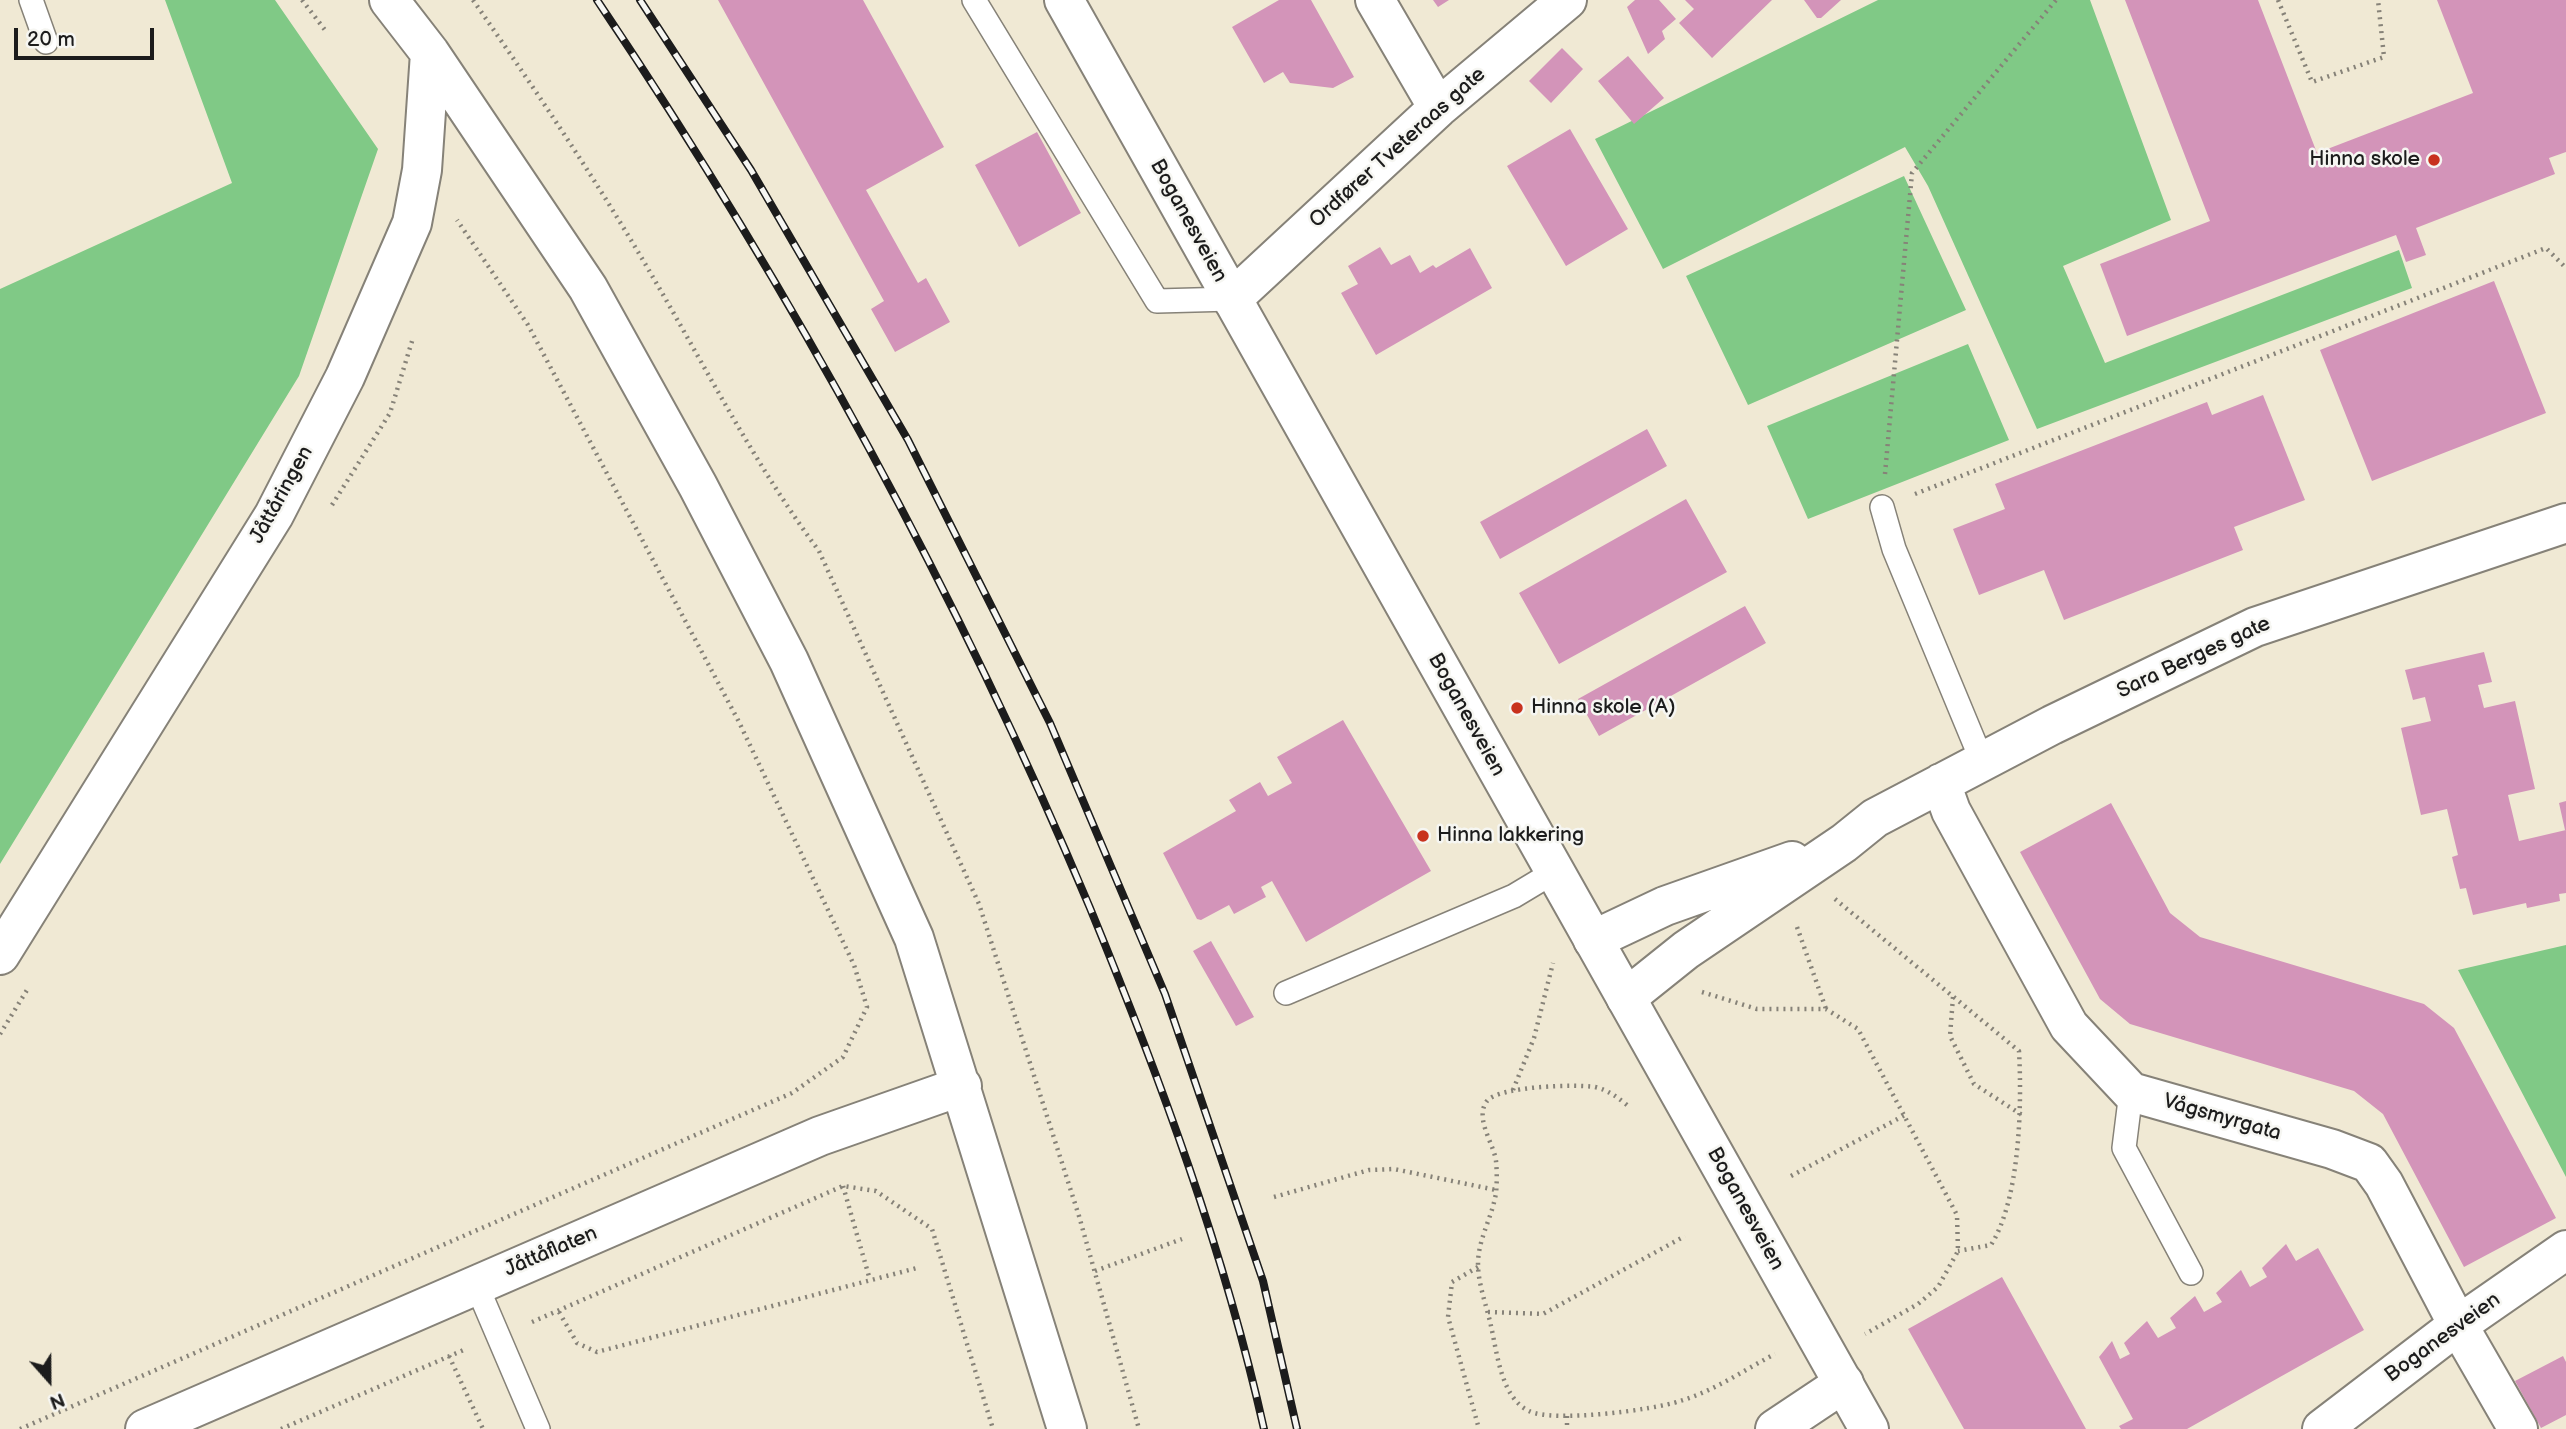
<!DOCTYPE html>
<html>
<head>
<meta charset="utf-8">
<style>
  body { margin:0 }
  #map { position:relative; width:2566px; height:1429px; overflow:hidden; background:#f0e9d4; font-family:"Balsamiq Sans",sans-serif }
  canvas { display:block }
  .north { position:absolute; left:14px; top:1345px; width:70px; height:70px; -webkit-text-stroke:5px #f6f6f2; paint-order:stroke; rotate:159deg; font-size:19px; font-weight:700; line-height:28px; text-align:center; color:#1c1c1c }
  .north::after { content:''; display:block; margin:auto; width:24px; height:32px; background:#1c1c1c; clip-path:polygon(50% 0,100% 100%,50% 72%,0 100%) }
  .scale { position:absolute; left:14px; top:28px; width:140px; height:32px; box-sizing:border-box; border:4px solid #1c1c1c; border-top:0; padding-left:9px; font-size:21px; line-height:24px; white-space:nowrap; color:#1c1c1c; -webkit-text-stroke:5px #f6f6f2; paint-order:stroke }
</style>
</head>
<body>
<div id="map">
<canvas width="2566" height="1429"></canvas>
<div class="north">N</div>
<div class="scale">20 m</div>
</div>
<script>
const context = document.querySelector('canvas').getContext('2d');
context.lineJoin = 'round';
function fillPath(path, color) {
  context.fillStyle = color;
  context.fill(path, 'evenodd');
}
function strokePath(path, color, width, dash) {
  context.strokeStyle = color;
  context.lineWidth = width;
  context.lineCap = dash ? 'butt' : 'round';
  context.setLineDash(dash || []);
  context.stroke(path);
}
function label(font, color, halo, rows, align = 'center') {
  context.font = font + ' "Balsamiq Sans",sans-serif';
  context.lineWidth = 5;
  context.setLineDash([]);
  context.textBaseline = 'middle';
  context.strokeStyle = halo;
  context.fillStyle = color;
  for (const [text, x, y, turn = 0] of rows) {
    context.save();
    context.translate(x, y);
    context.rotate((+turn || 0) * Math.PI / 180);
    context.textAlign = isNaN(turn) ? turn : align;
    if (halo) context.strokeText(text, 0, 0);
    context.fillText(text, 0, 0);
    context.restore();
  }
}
fillPath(new Path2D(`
  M165,0H275L378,149L299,376L0,864V289L232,183Z
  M1878,0H2090L2171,220L2063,266L2105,363L2399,250L2412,288L2037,429L1928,186L1905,147L1663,269L1595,139Z
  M1904,176L1966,310L1748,405L1686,276Z
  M1968,344L2009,440L1808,519L1767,426Z
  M2566,945V1177L2458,970Z`), '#80c986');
fillPath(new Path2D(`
  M718,0H863L944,147L866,190L918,283L926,278L950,322L895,352L871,309L884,301Z
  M1279,0H1311L1354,77L1333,88L1290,83L1283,72L1264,83L1232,27Z
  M1433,0H1449L1438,7Z
  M1635,0H1659L1676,19L1662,31L1665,39L1648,54L1627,7Z
  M1685,0H1772L1712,58L1679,23L1694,9Z
  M1804,0H1841L1821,18H1817Z
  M2125,0H2258L2317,153L2473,93L2437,0H2566V152L2549,158L2555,174L2416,228L2426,255L2406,262L2396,235L2127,336L2100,264L2210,221Z
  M1562,48L1583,69L1551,103L1529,81Z
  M1628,56L1664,98L1634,124L1598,81Z
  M1570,129L1628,229L1566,266L1507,166Z
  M1037,132L1081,213L1019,247L975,165Z
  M1380,247L1391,265L1410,255L1420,273L1433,265L1436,268L1470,248L1492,288L1376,355L1341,293L1358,284L1348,266Z
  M2494,281L2546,413L2372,481L2320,350Z
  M2263,395L2305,500L2234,527L2243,550L2064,620L2044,570L1979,595L1953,529L2005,509L1995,484L2207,402L2212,415Z
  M1647,429L1667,466L1500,559L1480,522Z
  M1686,499L1727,572L1559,664L1519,593Z
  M1745,606L1766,643L1599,736L1578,699Z
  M2484,652L2492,682L2478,685L2484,708L2515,701L2535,789L2508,795L2519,841L2566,830V893L2559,894L2560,901L2527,908L2526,903L2473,915L2466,888L2460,889L2452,857L2458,855L2447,809L2421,815L2401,728L2431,721L2425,697L2413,700L2405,670Z
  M1343,720L1431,871L1306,942L1272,881L1261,887L1266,897L1234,914L1229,905L1201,920L1197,919L1163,853L1236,811L1229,800L1260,782L1268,796L1292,783L1277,757Z
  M2566,801V830H2565L2559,803Z
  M2111,803L2170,913L2200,937L2424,1004L2454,1028L2556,1218L2464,1267L2383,1114L2354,1091L2130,1024L2100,999L2020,852Z
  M1211,941L1254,1017L1236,1026L1193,951Z
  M2286,1244L2296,1261L2318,1248L2364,1330L2187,1429H2121L2119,1426L2133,1419L2099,1357L2112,1341L2120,1359L2130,1354L2124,1343L2147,1321L2158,1338L2176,1328L2170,1318L2195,1296L2204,1312L2222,1302L2216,1293L2241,1270L2250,1287L2267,1277L2262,1268Z
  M2002,1277L2086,1429H1964L1908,1329Z
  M2563,1356L2566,1362V1415L2541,1428L2515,1381Z`), '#d394b9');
const lane = new Path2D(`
  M31,0L46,42
  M974,0L1157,301L1232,299
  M1882,507L1894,549L1982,761
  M1286,993L1514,896L1554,872
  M2131,1092L2124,1148L2191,1273
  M476,1284L538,1429`);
const street = new Path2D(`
  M389,0L430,53L588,288L698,486L789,661L914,938L1067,1429
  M1375,0L1438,108
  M1232,299L1438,108L1567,0
  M1941,783L1951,811L2069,1026L2131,1092L2332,1149L2369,1163L2384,1184L2458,1325L2518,1429
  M1593,940L1665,906L1792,861
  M0,955L274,515L345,377L412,223L422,170L430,53
  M1626,998L1686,950L1844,843L1875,818L2052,725L2255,627L2566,523
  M145,1429L820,1136L962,1086
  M1775,1429L1844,1383
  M2322,1429L2458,1325L2566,1250`);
const primary = new Path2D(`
  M1064,0L1869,1429`);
strokePath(lane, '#868278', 26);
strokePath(street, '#868278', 42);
strokePath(primary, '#868278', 42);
strokePath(new Path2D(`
  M302,0L325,30
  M473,0C532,85 591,172 644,262C701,358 752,461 819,551L979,904L1079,1216L1139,1429
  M2278,0L2312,82L2384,57L2378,0
  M1885,474L1912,173L2056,0
  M1915,494L2546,248L2566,268
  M332,505L390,413L413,338
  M1835,899L2019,1051C2022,1105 2020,1199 1991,1245L1958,1251
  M1797,927L1826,1009
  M1702,992L1757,1009H1826L1858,1029L1957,1215L1958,1251L1938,1287L1918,1304L1865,1334
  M1953,997L1950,1036L1974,1084L2022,1115
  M0,1034L27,990
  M1513,1090L1534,1038L1553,963
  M1627,1105C1617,1097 1608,1090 1595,1087C1576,1084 1499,1086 1487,1101C1474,1118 1494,1144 1496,1161C1497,1171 1497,1183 1496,1193C1492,1218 1478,1239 1478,1264C1478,1284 1487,1307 1491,1326C1497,1352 1501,1398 1529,1411C1552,1423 1654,1410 1680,1401C1714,1391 1744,1370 1775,1354
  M1791,1176L1905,1115
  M843,1186L870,1280
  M1274,1197L1369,1170L1394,1169L1496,1190
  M1478,1267L1452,1282L1448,1317L1479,1429
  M1095,1271L1182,1239
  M559,1312L577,1343L597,1352L917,1268
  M1488,1312L1543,1314L1685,1236
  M532,1322L843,1186L876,1191L932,1229L993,1429
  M449,1356L483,1429
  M1567,1416V1429
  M20,1429L792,1093L843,1057L867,1007L854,965L739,722L528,325L457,220
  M281,1429L466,1349`), '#868278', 4.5, [2, 5]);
strokePath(lane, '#fff', 23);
strokePath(street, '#fff', 38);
strokePath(primary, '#fff', 38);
const rail = new Path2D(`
  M597,0C790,287 956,589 1090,908C1160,1078 1224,1250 1264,1429
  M640,0L751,170L908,440L1050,723L1165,994L1263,1281L1297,1429`);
strokePath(rail, '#1c1c1c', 8);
strokePath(rail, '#f6f6f2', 5, [16]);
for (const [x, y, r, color] of [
  [2434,160,7,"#c8321e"],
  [1517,708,7,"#c8321e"],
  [1423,836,7,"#c8321e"]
]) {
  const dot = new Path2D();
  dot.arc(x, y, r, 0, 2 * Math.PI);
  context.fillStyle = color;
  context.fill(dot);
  strokePath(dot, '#f6f6f2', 2.5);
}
label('21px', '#1c1c1c', '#f6f6f2', [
  ["Ordfører Tveteraas gate",1398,148,-42],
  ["Boganesveien",1188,221,61],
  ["Jåttåringen",282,495,-61],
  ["Sara Berges gate",2194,658,-25],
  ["Boganesveien",1466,715,61],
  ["Vågsmyrgata",2222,1118,16],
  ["Boganesveien",1745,1209,61],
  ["Jåttåflaten",551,1252,-23],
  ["Boganesveien",2443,1338,-36]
]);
label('21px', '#1c1c1c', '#f6f6f2', [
  ["Hinna skole",2420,160,"right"],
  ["Hinna skole (A)",1531,708],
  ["Hinna lakkering",1437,836]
], 'left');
</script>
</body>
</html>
